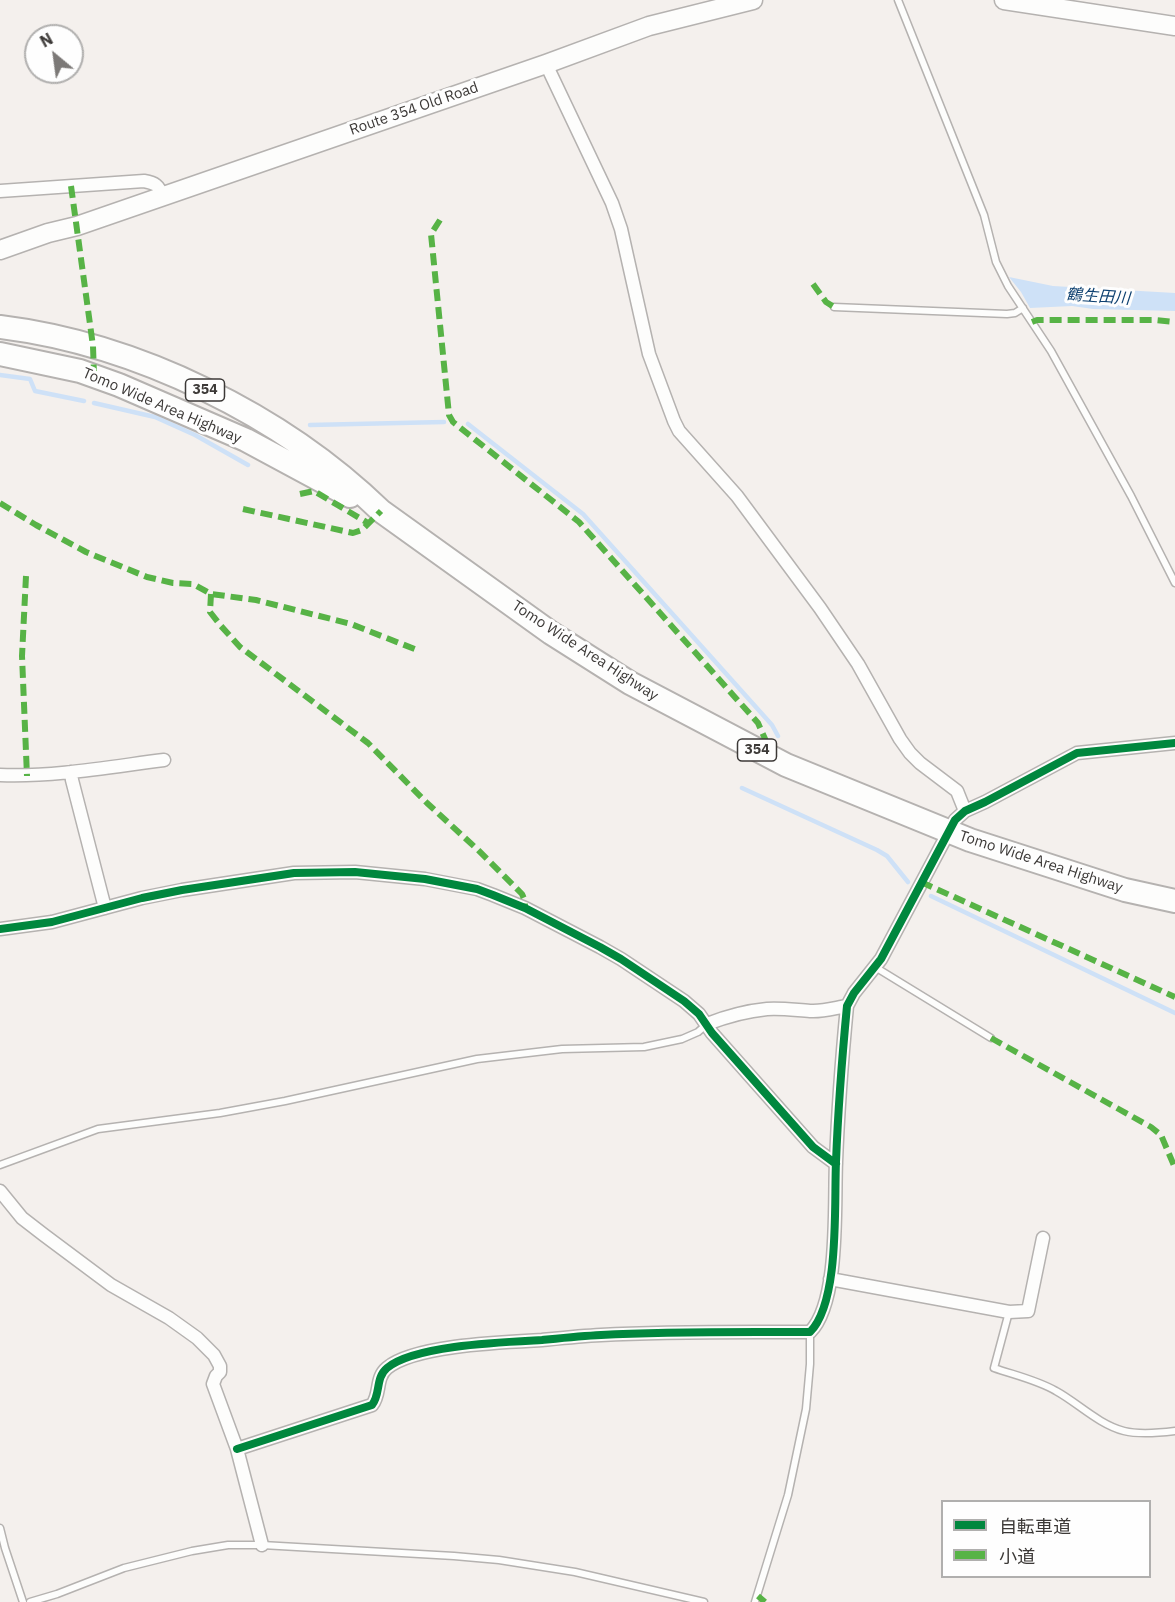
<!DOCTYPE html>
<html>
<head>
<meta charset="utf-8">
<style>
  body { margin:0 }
  #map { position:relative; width:1175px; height:1602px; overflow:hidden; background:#f4f0ed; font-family:"IBM Plex Sans","Noto Sans JP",sans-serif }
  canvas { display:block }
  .legend { position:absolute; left:941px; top:1500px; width:210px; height:78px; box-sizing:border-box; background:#fefefe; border:2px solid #b0afae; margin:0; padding:8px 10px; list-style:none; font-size:18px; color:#3c3937 }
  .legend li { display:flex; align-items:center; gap:12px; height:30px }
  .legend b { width:30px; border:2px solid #b0afae }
  .north { position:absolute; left:24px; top:24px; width:60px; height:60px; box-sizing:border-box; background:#fefefe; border:2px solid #b0afae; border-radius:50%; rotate:331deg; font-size:16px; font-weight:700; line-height:24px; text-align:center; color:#3c3937 }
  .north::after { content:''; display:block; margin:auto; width:21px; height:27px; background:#7c7977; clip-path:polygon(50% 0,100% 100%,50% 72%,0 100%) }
</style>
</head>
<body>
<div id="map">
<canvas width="1175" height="1602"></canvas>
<ul class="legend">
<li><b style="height:8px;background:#00873e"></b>自転車道</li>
<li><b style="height:8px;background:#57b346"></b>小道</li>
</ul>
<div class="north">N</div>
</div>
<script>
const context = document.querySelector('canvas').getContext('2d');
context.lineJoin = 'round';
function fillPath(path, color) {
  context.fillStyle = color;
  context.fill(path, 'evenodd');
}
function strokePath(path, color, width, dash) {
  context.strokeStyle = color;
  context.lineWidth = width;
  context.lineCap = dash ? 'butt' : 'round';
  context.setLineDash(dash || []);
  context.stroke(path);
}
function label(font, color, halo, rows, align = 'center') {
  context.font = font + ' "IBM Plex Sans","Noto Sans JP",sans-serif';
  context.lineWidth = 6;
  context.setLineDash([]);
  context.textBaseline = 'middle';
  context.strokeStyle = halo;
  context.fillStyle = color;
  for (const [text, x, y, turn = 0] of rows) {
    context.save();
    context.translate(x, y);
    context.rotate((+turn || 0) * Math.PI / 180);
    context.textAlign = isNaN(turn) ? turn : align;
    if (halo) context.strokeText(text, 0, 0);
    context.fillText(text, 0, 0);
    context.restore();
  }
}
fillPath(new Path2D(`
  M1009,277L1053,286L1175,293V311L1093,309L1072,306L1030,308L1021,292Z`), '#cee1f7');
strokePath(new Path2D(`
  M0,375L30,379L35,391L84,401
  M94,403L155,417L195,435L248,465
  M468,424L583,514L772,725L778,736
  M310,425L444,422
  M742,788L877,850L887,856L908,882
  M931,896L1175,1013`), '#cee1f7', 4.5);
const lane = new Path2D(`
  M898,0L984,215L996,262L1008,286L1051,351L1131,496L1175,583
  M834,307L1007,314L1015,313L1023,308
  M875,967L991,1038
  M0,1165L98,1129L220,1113L285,1101L477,1059L562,1049L644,1047L682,1039L698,1032L706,1025
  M1009,1312L994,1368C1014,1375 1037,1380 1056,1391C1078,1403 1098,1424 1124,1431C1140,1435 1159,1433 1175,1431
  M0,1528L5,1548L23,1602
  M30,1602L57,1594L124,1568L192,1551L228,1545H262L454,1556L499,1560L575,1572L704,1602
  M755,1602L788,1495L806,1409L810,1364V1332`);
const street = new Path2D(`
  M546,64L612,203L621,229L649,354L674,421L679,431L737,496L820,608L858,664L900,739L910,753L920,763L957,791L965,811
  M0,191L144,181C155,183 159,185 162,196
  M71,772L72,780L105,908
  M0,775C55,777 109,767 164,760
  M0,929L52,922L142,898L182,890L294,873L355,872L425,879L477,889L493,895L525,908L600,947L621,959L684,1001L699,1014L712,1033L813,1147L836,1164
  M707,1024C725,1017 746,1011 767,1009C781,1008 795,1010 810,1011C822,1012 835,1008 847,1006
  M0,1191L22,1218L44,1235L111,1285L169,1318L197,1338L214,1355L220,1366V1372L216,1376L213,1384L237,1449L262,1545
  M830,1279L1009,1312L1028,1311L1043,1238
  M237,1449L372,1405C381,1394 375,1378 387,1368C414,1345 505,1342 542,1340C562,1338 581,1336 601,1335C671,1331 740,1332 810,1332C840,1302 834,1204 836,1162C838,1110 842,1058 847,1006L854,993L881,959L955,820L965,811L985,802L1077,753L1175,743`);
const secondary = new Path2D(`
  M1004,0L1175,26
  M0,250L48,233L77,226L546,64L649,26L753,0`);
const highway = new Path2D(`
  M0,327C137,344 282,415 381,511L551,633L630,683L786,765L970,840L1125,890L1175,901
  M0,354L80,371L119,385L246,440L350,496`);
strokePath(lane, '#b5b2b0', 9);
strokePath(street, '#b5b2b0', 15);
strokePath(secondary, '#b5b2b0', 21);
strokePath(highway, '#b5b2b0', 26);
strokePath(lane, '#fdfdfc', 6);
strokePath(street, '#fdfdfc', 12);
strokePath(secondary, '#fdfdfc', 18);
strokePath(highway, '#fdfdfc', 22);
strokePath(new Path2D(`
  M71,186L93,346L94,375
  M440,220L431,234L449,415L453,422L579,522L758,723L766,741L765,755
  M813,284L826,302L834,307
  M1032,322L1037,320H1154L1175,322
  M300,494L314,491L368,523
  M0,503L36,525L86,552L147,577L173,583L193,584L211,594L256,600L351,624L417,650
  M243,509L353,533L362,530L381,511
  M26,576L22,656L27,776
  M211,594L210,612L221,626L240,647L368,743L427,803L478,850L522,894L525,901V908
  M921,882L1175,997
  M991,1038L1151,1127L1161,1135L1175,1168
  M758,1596L765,1602`), '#57b346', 6, [12, 6]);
strokePath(new Path2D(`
  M0,929L52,922L142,898L182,890L294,873L355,872L425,879L477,889L493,895L525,908L600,947L621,959L684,1001L699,1014L712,1033L813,1147L836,1164
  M237,1449L372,1405C381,1394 375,1378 387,1368C414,1345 505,1342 542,1340C562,1338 581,1336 601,1335C671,1331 740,1332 810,1332C840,1302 834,1204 836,1162C838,1110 842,1058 847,1006L854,993L881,959L955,820L965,811L985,802L1077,753L1175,743`), '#00873e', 8);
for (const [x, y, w] of [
  [205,390,39],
  [757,750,39]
]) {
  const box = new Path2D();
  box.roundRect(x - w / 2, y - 11, w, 22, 4.5);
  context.fillStyle = '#fefefe';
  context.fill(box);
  strokePath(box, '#3c3937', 1.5);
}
label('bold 14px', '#3c3937', null, [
  ["354",205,390],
  ["354",757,750]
]);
label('15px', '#3c3937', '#fefefe', [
  ["Route 354 Old Road",414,109,-19],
  ["Tomo Wide Area Highway",162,406,23],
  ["Tomo Wide Area Highway",585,651,33],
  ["Tomo Wide Area Highway",1041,862,18]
]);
label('italic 16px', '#0d4070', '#fefefe', [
  ["鶴生田川",1098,297,4]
]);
</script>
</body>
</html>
